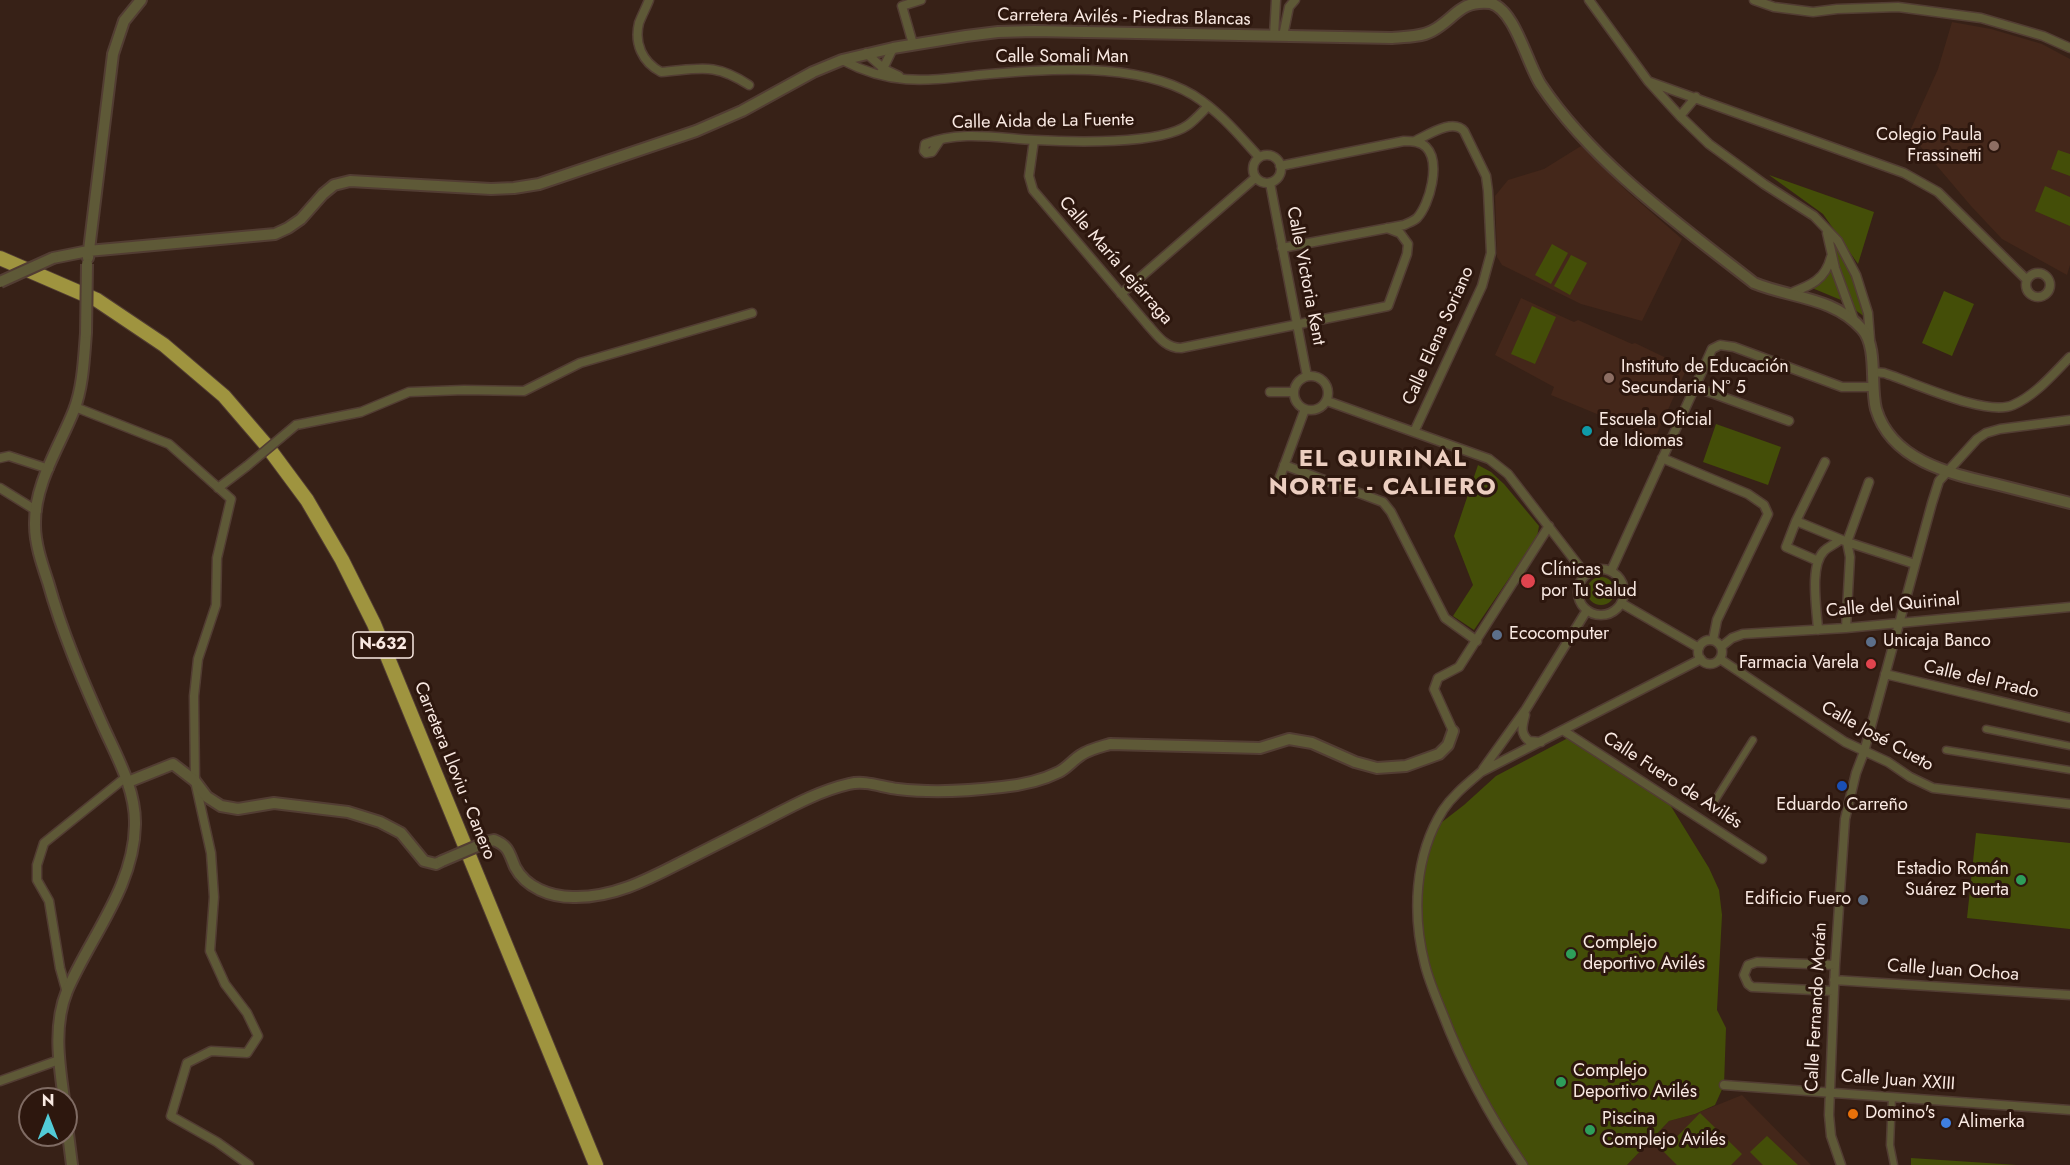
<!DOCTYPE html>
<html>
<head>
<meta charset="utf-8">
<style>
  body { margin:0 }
  #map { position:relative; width:2070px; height:1165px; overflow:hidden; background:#372117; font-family:Jost,sans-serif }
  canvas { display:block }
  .north { position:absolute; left:18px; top:1087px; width:60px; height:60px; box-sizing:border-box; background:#2d170e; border:2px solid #7f6b63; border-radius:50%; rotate:0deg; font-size:16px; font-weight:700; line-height:24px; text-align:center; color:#f9e9e2 }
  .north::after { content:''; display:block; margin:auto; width:21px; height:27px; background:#52cbd7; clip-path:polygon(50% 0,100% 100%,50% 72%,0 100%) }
</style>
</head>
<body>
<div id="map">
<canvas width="2070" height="1165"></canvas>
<div class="north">N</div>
</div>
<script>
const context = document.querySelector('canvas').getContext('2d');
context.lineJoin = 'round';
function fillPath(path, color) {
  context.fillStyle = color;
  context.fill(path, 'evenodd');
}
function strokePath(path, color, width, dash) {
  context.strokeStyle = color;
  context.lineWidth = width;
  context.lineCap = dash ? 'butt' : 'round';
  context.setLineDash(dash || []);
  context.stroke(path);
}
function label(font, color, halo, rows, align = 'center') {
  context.font = font + ' Jost,sans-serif';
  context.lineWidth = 6;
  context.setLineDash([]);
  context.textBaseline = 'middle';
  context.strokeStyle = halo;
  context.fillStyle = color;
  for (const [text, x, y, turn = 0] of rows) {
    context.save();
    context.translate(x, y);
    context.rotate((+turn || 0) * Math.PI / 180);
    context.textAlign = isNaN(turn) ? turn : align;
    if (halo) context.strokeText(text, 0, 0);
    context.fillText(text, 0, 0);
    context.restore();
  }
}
fillPath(new Path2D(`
  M1952,22L1991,29L2042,44L2070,59V265L2067,275L2002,239L1971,206L1909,133L1938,69Z
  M1581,146L1628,192L1682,239L1642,321L1581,304L1502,265L1497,257L1495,196L1508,180L1544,169Z
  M1521,298L1574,322L1578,320L1632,344L1635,343L1687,368L1655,438L1551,395L1554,387L1495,355Z
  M1742,1095L1811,1165H1627L1669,1121L1695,1114Z`), '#44271a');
fillPath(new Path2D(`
  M2058,150L2070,154V176L2051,169Z
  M1769,175L1874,212L1858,264L1823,214Z
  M2045,186L2070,197V226L2035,211Z
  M1832,239L1853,278L1865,317L1851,307L1842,283Z
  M1552,244L1568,253L1551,284L1535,275Z
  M1571,255L1587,263L1570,295L1554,286Z
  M1831,267L1841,300L1812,288Z
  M1944,291L1974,304L1952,356L1922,343Z
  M1532,306L1556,317L1535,364L1511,354Z
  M1716,424L1781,447L1768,485L1703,462Z
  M1478,465L1491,472L1504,484L1539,526L1537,537L1474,630L1453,616L1473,585L1454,536Z
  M1587 591a14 14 0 1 1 28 0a14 14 0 1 1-28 0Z
  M1568,738L1647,790L1664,795L1709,868L1719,890L1722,915L1717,1010L1726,1028L1724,1085L1715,1105L1695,1114L1669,1121L1627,1165H1523L1472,1082L1425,967L1418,880L1433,829L1464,805L1496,776Z
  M1976,833L2070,843V929L1967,918Z
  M1700,1113L1742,1154L1731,1165H1677L1663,1151Z
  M1767,1136L1798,1165H1763L1750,1152Z
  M1911,1158L2017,1165H1911Z`), '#444e08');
const pedestrian = new Path2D(`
  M1986,729L2070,746
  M1946,750L2070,770
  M1714,802L1753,740
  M1892,1097L1890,1145L1894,1165`);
const minor = new Path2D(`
  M649,0C646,8 642,15 639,23C634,43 642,62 661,72C700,69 714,62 749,85
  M1589,0L1648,81L1680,116L1709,144L1764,184L1814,216L1838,241L1856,275L1868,313L1870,339
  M1754,0L1774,7L1813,12L1837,9L1898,7L1981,18L2043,36L2070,48
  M1274,36L1276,0
  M1283,36L1289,7L1295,0
  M913,44L902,6L921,0
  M866,53L884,69L899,76
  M842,60C891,86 925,81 979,75C1043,69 1136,61 1193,95C1219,111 1239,135 1259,157
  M881,73L893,48
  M1650,82L1904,173L1938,192L2027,280
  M1680,116L1696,97
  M940,140L932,152L926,153L924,151L925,144C960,130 998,138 1035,140C1070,142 1160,145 1188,125C1195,120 1202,112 1208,106
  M1034,140L1029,176L1033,190L1147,324C1157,335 1165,348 1181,348L1388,306L1407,254L1408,244L1400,233L1387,228
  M1253 169a14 14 0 1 1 28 0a14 14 0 1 1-28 0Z
  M1280,166L1404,141C1411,141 1420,141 1426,147C1441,162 1430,204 1417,218C1414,221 1408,223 1404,225L1282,248
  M1270,183L1307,376
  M1827,233L1835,268L1854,320
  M2026 285a12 12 0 1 1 24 0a12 12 0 1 1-24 0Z
  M1121,294L1255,178
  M1788,294C1809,286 1825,281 1831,257
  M1872,372L1884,373C1913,382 1986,417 2013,405C2036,395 2053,374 2070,357
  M1294 393a17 17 0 1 1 34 0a17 17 0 1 1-34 0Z
  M1695,387L1712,349L1720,345L1734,347L1842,387H1873
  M1270,392H1294
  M1327,401L1489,459L1508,474L1586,575
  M75,407L169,444L231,499L217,558L216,605L198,659L194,696L195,781L211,853L214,897L210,951L225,984L247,1013L258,1036L247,1053L211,1051L187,1063L171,1116L217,1142L249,1165
  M296,425L361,412L409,392L464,390L524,391L580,363L752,313
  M1414,432L1482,286L1491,253L1488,191L1486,176L1464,131C1453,118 1428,135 1415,141
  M0,458L9,456L49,469
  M1662,458L1748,494L1764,505L1768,514L1717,620L1713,640
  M1284,465L1383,502L1391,512L1445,618L1477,641
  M1869,482L1847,542L1915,564
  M1277,485L1305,409
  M0,488L37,511
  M218,488L247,466
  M1796,521L1825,462
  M1818,561L1786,547L1796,521L1847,542L1850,557L1846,628
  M1578 592a23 23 0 1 1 46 0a23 23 0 1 1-46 0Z
  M1611,571L1695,387L1789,421
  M1621,603L1699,648
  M1818,630C1817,610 1809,566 1824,551C1828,547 1835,544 1840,540
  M1698 652a12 12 0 1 1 24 0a12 12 0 1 1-24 0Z
  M1722,646L1732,638L1743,634L1846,628L2070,607
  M1720,659L1845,742L1888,762L1910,777L1933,788L2070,804
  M1885,674L2070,718
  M1525,715C1522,727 1520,733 1529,741L1541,742
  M1453,731L1434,689L1438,678L1459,667L1549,526
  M1564,731L1762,859
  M1483,769L1526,709L1587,610
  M1834,980L2070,995
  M1833,991L1752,987L1748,984L1744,975L1748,965L1757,962L1835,965
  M67,993L60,968L49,901L37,880V865L44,843L126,777
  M0,1081L59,1060
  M1724,1085L2070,1110
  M1523,1165C1490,1117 1463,1067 1442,1012C1436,997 1429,981 1425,965C1412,915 1414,856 1443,810C1453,795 1467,784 1481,772L1701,659
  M1841,1165L1831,1136L1829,1115L1835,965L1845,819L1856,773L1864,752L1932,503L1939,481L1977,439L1986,433L2000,429L2070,420`);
const tertiary = new Path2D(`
  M53,258L88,251L275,234L288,228L301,219L323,194L334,185L350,181L491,189L514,188L539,184L696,131L742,111L813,72L842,60L893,48L966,36L998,32L1034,31L1392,38C1405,37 1421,37 1432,31C1455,19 1459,0 1490,3C1515,9 1527,64 1541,85C1594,164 1680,225 1754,283C1790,298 1834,297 1862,329C1878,346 1870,386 1876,409C1892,462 1952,474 1999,485C2022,491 2046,497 2070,503
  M88,258L113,54L124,21L141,0
  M128,782L173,764L195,781L207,797L221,806L238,809L274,803L348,812L380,822L401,833L424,861L436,864L442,861
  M489,841L494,840C509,846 509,853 515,867C526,888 551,897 573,897C612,898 645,881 680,863C708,849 737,834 765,820C792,806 819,791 849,784C866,780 881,787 898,789C932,793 968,791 1002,787C1022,785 1041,781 1059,772C1067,768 1073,760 1081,755C1090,749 1100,747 1110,744L1260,748L1289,739L1312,743L1355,762L1377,768L1406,766L1439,754L1448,745L1453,731
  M64,1099C59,1064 53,1025 67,991C90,937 134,887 135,825C136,790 117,757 103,726C82,679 62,632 48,582C42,564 35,544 35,525C34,484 60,446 74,410C83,387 84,358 86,333
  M66,1118L72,1165`);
const trunk = new Path2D(`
  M0,258L97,300L164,345L224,396L267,446L307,500L342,560L374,624L596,1165`);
strokePath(pedestrian, '#523d33', 9);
strokePath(minor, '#523d33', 11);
strokePath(tertiary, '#523d33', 14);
strokePath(trunk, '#523d33', 16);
strokePath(pedestrian, '#5e5937', 6);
strokePath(minor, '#5e5937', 8);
strokePath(tertiary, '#5e5937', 10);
strokePath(trunk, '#9f943f', 14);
const minorBridge = new Path2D(`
  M247,466L296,425`);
const tertiaryBridge = new Path2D(`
  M0,282L53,258
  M86,333L87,264
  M442,861L489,841`);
strokePath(minorBridge, '#523d33', 11, []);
strokePath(tertiaryBridge, '#523d33', 14, []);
strokePath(minorBridge, '#5e5937', 8);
strokePath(tertiaryBridge, '#5e5937', 10);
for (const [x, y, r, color] of [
  [1994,146,6,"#8d6e63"],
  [1609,378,6,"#8d6e63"],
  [1587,431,6,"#0f9aa8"],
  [1528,581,8,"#e0444e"],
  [1497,635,6,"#5c6f8a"],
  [1871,642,6,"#5c6f8a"],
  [1871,664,6,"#e0444e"],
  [1842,786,6,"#1a4fb4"],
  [2021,880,6,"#2e9e5b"],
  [1863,900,6,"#5c6f8a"],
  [1571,954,6,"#2e9e5b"],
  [1561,1082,6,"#2e9e5b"],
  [1853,1114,6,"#e8710a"],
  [1946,1123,6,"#3f7fe0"],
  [1590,1130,6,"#2e9e5b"]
]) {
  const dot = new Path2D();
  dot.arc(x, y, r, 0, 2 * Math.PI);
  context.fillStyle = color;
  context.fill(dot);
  strokePath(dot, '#2d170e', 2);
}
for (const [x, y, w] of [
  [383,645,60]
]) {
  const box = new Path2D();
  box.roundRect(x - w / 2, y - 13, w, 26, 4.5);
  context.fillStyle = '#2d170e';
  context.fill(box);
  strokePath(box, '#f9e9e2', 1.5);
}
label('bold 16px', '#f9e9e2', null, [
  ["N-632",383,645]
]);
label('18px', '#f9e9e2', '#2d170e', [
  ["Carretera Avilés - Piedras Blancas",1124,18,1],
  ["Calle Somali Man",1062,58],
  ["Calle Aida de La Fuente",1043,122,-1],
  ["Calle María Lejárraga",1115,261,49],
  ["Calle Victoria Kent",1305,276,79],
  ["Calle Elena Soriano",1439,336,-66],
  ["Calle del Quirinal",1893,606,-5],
  ["Calle del Prado",1981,680,13],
  ["Calle José Cueto",1877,737,29],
  ["Carretera Lloviu - Canero",454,771,68],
  ["Calle Fuero de Avilés",1672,781,33],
  ["Calle Juan Ochoa",1953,971,4],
  ["Calle Fernando Morán",1817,1007,-87],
  ["Calle Juan XXIII",1898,1081,4]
]);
label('18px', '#f9e9e2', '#2d170e', [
  ["Colegio Paula",1982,136,"right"],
  ["Frassinetti",1982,157,"right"],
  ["Instituto de Educación",1621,368],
  ["Secundaria Nº 5",1621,389],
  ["Escuela Oficial",1599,421],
  ["de Idiomas",1599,442],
  ["Clínicas",1541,571],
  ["por Tu Salud",1541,592],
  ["Ecocomputer",1509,635],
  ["Unicaja Banco",1883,642],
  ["Farmacia Varela",1859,664,"right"],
  ["Eduardo Carreño",1842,806,"center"],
  ["Estadio Román",2009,870,"right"],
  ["Suárez Puerta",2009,891,"right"],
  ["Edificio Fuero",1851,900,"right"],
  ["Complejo",1583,944],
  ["deportivo Avilés",1583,965],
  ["Complejo",1573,1072],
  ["Deportivo Avilés",1573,1093],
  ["Domino's",1865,1114],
  ["Piscina",1602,1120],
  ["Complejo Avilés",1602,1141],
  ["Alimerka",1958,1123]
], 'left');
context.letterSpacing = '1.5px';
label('bold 24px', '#eccec0', '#2d170e', [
  ["EL QUIRINAL",1383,460],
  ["NORTE - CALIERO",1383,488]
]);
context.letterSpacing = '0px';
</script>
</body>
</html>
